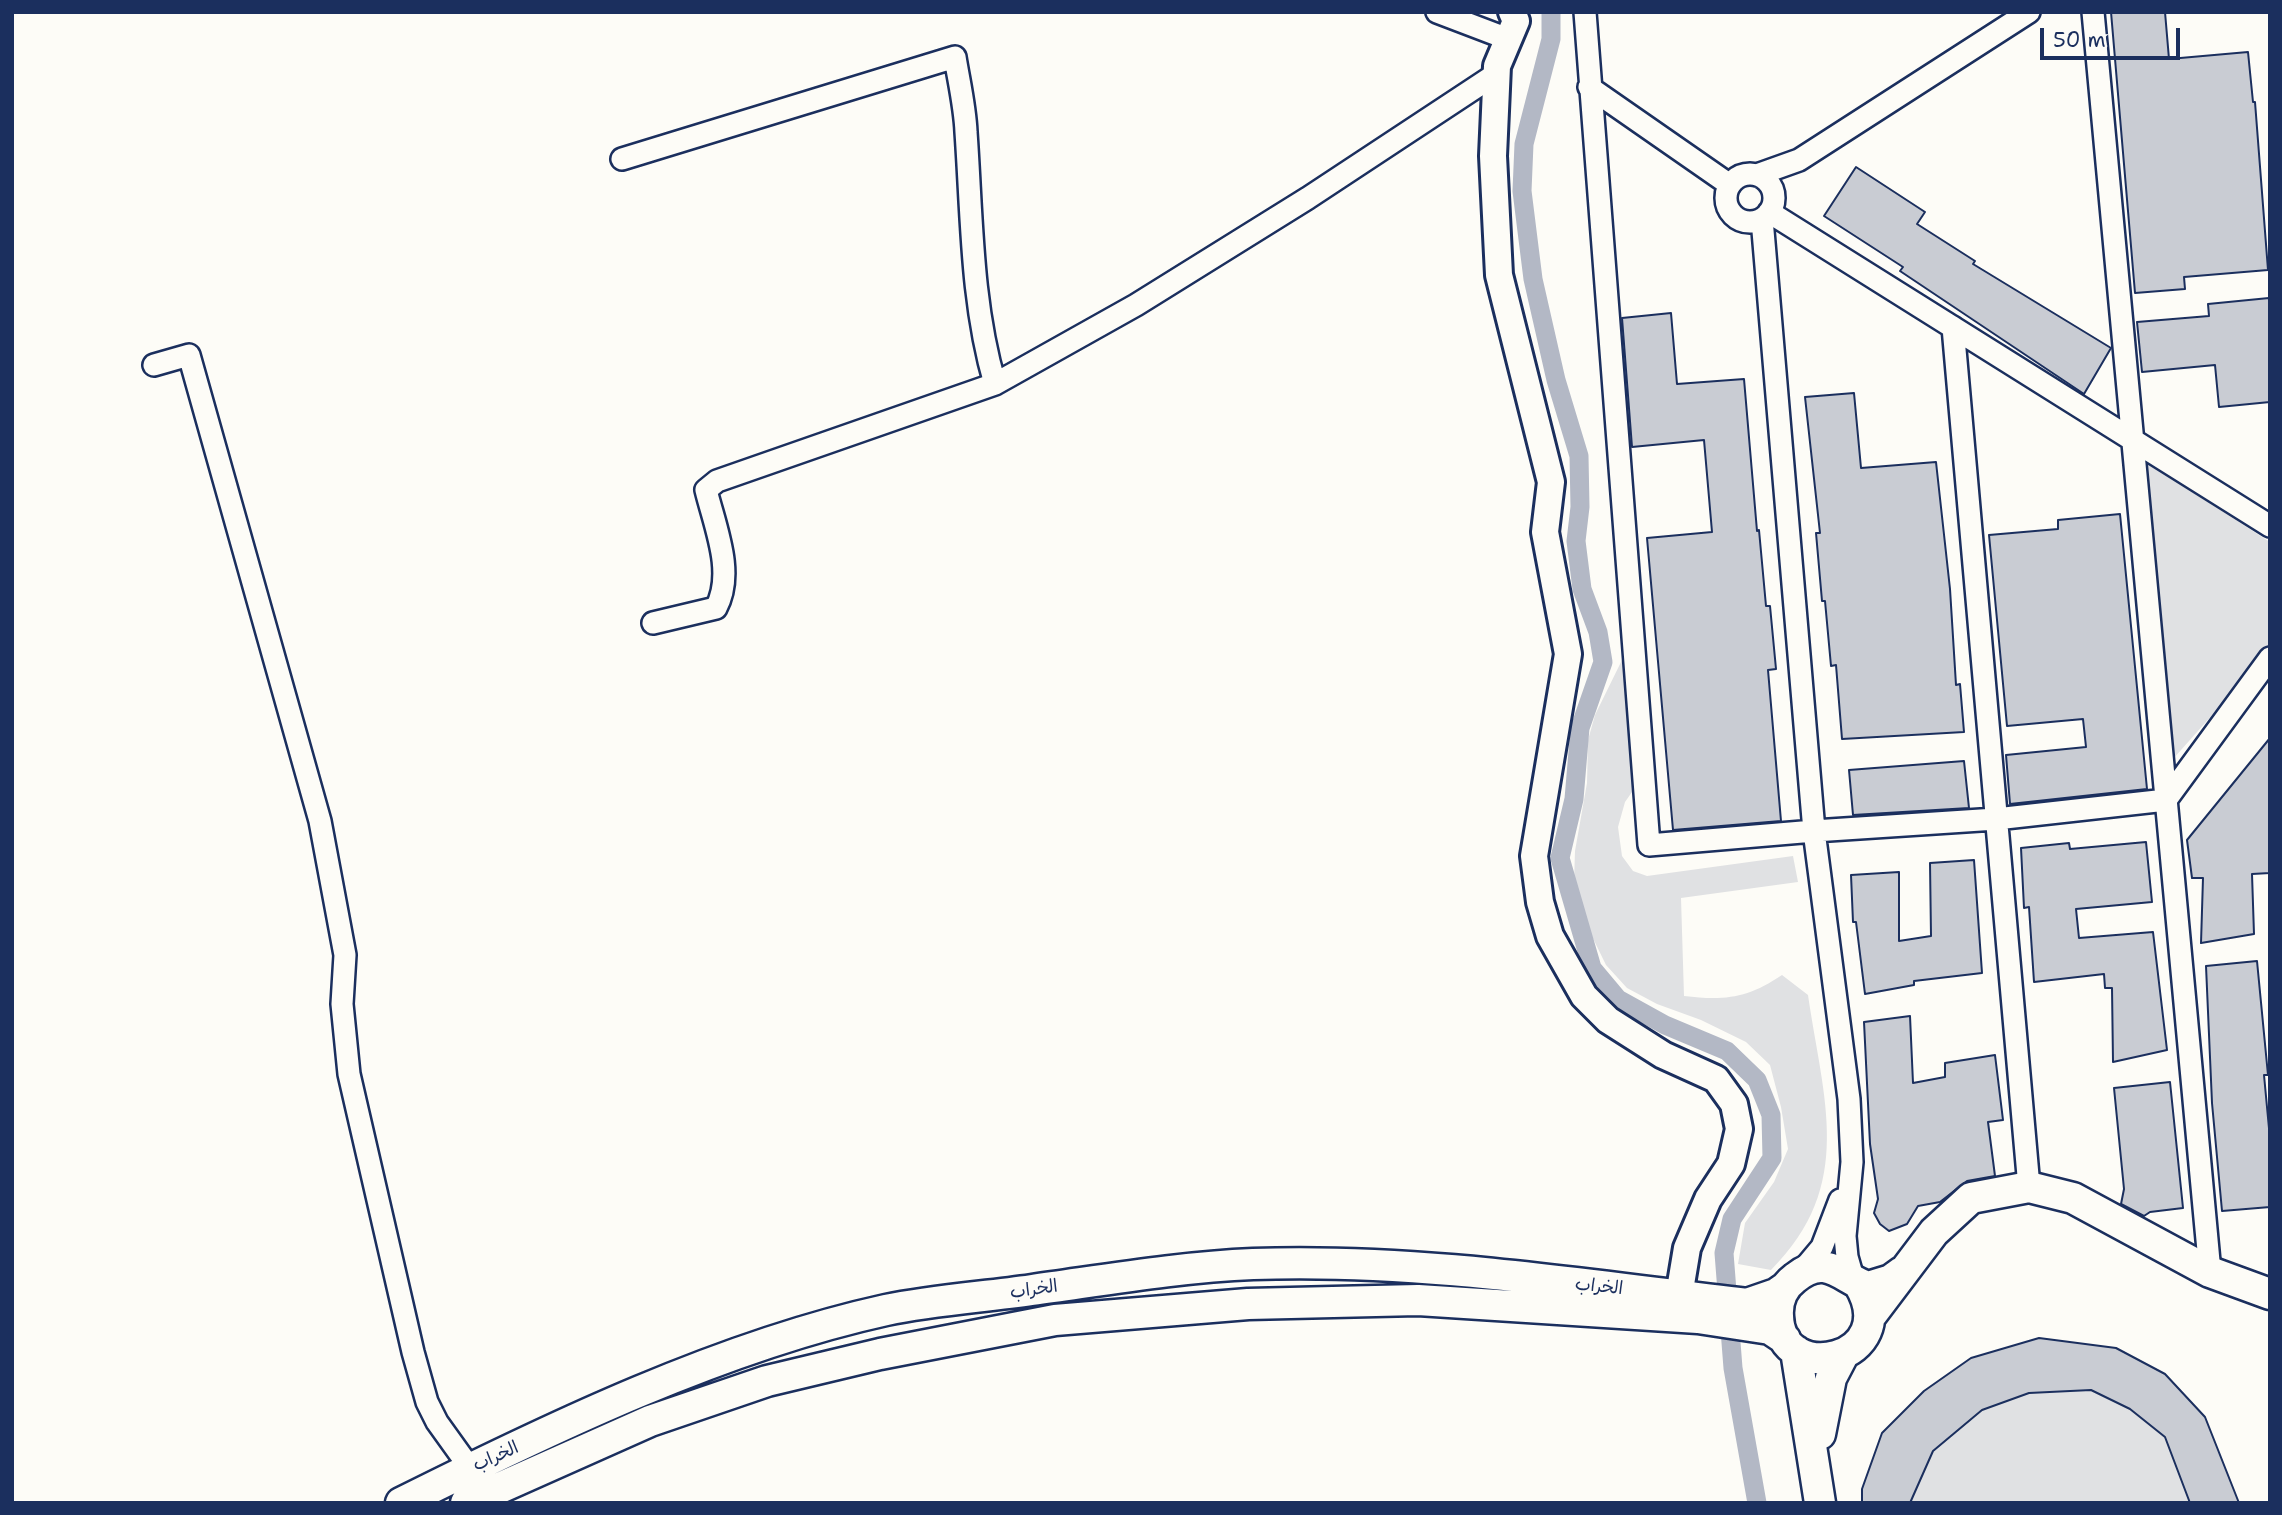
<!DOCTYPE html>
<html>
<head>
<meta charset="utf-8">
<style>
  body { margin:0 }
  #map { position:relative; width:2282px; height:1515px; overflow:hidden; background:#fdfcf7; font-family:"Shantell Sans",sans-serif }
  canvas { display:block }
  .frame { position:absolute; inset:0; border:14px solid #1b2f5e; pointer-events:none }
  .scale { position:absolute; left:2040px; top:28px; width:140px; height:32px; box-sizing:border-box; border:4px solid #1b2f5e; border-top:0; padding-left:9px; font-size:21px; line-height:24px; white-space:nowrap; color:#1b2f5e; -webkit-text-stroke:5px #fdfcf7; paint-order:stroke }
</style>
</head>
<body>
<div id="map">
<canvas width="2282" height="1515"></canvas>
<div class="frame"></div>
<div class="scale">50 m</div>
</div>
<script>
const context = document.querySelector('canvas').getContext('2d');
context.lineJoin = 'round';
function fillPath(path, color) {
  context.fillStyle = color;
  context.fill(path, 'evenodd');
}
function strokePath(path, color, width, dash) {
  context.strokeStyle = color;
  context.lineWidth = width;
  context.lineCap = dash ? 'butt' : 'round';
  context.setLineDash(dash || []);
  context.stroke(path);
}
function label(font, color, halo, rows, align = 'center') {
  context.font = font + ' "Shantell Sans","Playpen Sans Arabic",sans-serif';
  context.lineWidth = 5;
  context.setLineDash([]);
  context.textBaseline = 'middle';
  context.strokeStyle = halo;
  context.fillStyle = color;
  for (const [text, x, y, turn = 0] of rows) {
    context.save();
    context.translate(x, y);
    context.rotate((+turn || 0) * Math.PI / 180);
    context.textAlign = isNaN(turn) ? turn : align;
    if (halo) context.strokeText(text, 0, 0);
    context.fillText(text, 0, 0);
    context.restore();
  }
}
fillPath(new Path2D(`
  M2147,463L2270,542V650L2173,759Z
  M1622,660L1629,664L1639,782L1625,802L1618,827L1622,856L1633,871L1647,876L1793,856L1798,882L1681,898L1684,996C1725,1001 1748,998 1782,975L1808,995C1823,1099 1856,1185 1771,1270L1738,1264L1745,1223L1774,1182L1788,1149L1781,1107L1770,1065L1746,1042L1701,1020L1657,1004L1627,988L1606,965L1585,922L1574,883L1575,851L1587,783L1588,740L1595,715Z
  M2039,1338L2116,1348L2239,1503H1862V1489L1882,1433L1924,1391L1971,1358Z`), '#e0e1e3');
strokePath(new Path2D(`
  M1551,12V39L1524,144L1522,191L1533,279L1556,380L1579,456L1580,507L1576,541L1582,589L1598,632L1603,662L1580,728L1574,799L1560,858L1592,968L1618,999L1665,1025L1727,1051L1757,1080L1771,1115L1772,1158L1732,1219L1724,1253L1733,1368L1757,1503`), '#b3b8c5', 19);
const building = new Path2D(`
  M2111,12H2165L2169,59L2248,52L2253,102H2255L2268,270L2184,277L2185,289L2135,293Z
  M1856,167L1925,212L1917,224L1975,261L1973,264L2111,348L2084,394L1900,271L1903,267L1824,216Z
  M2269,298L2270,402L2219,407L2215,365L2142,372L2137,322L2209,316L2208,304Z
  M1671,313L1677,384L1744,379L1757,531L1759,530L1766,606H1770L1776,669L1768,670L1781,821L1673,830L1647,538L1712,532L1704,440L1632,447L1622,318Z
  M1854,393L1861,468L1936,462L1950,589L1956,685L1960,684L1964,732L1842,739L1836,665L1831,666L1825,601H1822L1816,533H1820L1805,397Z
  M2120,514L2147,789L2010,804L2006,755L2086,747L2083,719L2007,726L1989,535L2058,529V520Z
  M2270,738V873L2252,874L2254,934L2201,943L2203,878H2192L2187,840Z
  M1964,761L1969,808L1853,815L1849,770Z
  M2146,842L2152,902L2076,909L2079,938L2153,932L2167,1050L2113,1062L2112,988H2105L2104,974L2034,982L2029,907L2024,908L2021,848L2069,843L2070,849Z
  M1974,860L1982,973L1914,981V985L1865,994L1856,922H1853L1851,875L1899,872V941L1931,936L1930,863Z
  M2257,961L2268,1075H2264L2270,1139V1207L2222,1211L2212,1103L2206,966Z
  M1910,1016L1913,1083L1945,1077V1063L1995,1055L2003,1120L1988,1122L1995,1176L1967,1181L1940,1202L1918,1206L1907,1224L1889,1231L1880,1224L1874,1213L1878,1199L1870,1144L1864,1022Z
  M2170,1082L2183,1208L2150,1212L2144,1216L2121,1204L2124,1189L2114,1088Z
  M2039,1338L2116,1348L2165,1374L2205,1417L2239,1503H2190L2165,1437L2130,1409L2091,1390L2029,1393L1982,1410L1933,1451L1910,1503H1862V1489L1882,1433L1924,1391L1971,1358Z`);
fillPath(building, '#c9ccd3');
strokePath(building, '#1b2f5e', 2);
const minor = new Path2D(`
  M1437,12L1508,39
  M1585,12L1649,845L1814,831L1849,1099L1852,1162L1845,1236L1847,1257L1853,1278
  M2093,12L2210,1272
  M1589,87L1730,185
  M622,159L955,57C959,82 965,107 966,132C972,217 971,302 995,384
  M1726 198a24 24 0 1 1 48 0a24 24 0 1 1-48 0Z
  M1757,175L1799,160L2029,12
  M1769,212L2270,526
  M1762,219L1814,831L1996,819L2166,800L2270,658
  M1953,327L2029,1187
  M154,365L189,355L320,821L345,955L342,1004L349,1074L413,1352L427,1402L437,1422L470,1468
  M653,623L716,608C735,573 715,527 706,490L717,481L995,384L1136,305L1308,198L1496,74
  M1801,1272L1822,1247L1840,1200`);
const tertiary = new Path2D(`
  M1512,12L1516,21L1497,66L1493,156L1499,275L1551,482L1545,532L1568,654L1534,856L1540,902L1550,936L1584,996L1608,1020L1663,1055L1716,1079L1734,1104L1739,1129L1731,1164L1708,1199L1687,1248L1679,1296`);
const secondary = new Path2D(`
  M1859,1284C1905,1360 1780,1389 1778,1316C1777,1301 1783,1287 1795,1278C1827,1252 1842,1279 1868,1287L1891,1280L1902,1272
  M1869,1318L1934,1232L1971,1198L2029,1187L2073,1198L2210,1272L2270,1294
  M1796,1351L1820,1503
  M1820,1434L1831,1378L1843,1355
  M401,1503C551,1428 722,1346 886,1310C934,1300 984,1297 1032,1290C1105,1280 1180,1267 1253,1264C1418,1258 1584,1285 1747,1304L1776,1294L1786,1287
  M466,1503L650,1421L767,1381L880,1354L1055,1320L1248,1304L1418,1300L1698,1318L1770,1329L1785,1339`);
strokePath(minor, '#1b2f5e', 26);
strokePath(tertiary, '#1b2f5e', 32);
strokePath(secondary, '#1b2f5e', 35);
strokePath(minor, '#fdfcf7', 21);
strokePath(tertiary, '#fdfcf7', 26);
strokePath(secondary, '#fdfcf7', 30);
label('18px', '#1b2f5e', '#fdfcf7', [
  ["الخراب",1599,1287,6],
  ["الخراب",1034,1290,-8],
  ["الخراب",496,1457,-24]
]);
</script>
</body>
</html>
